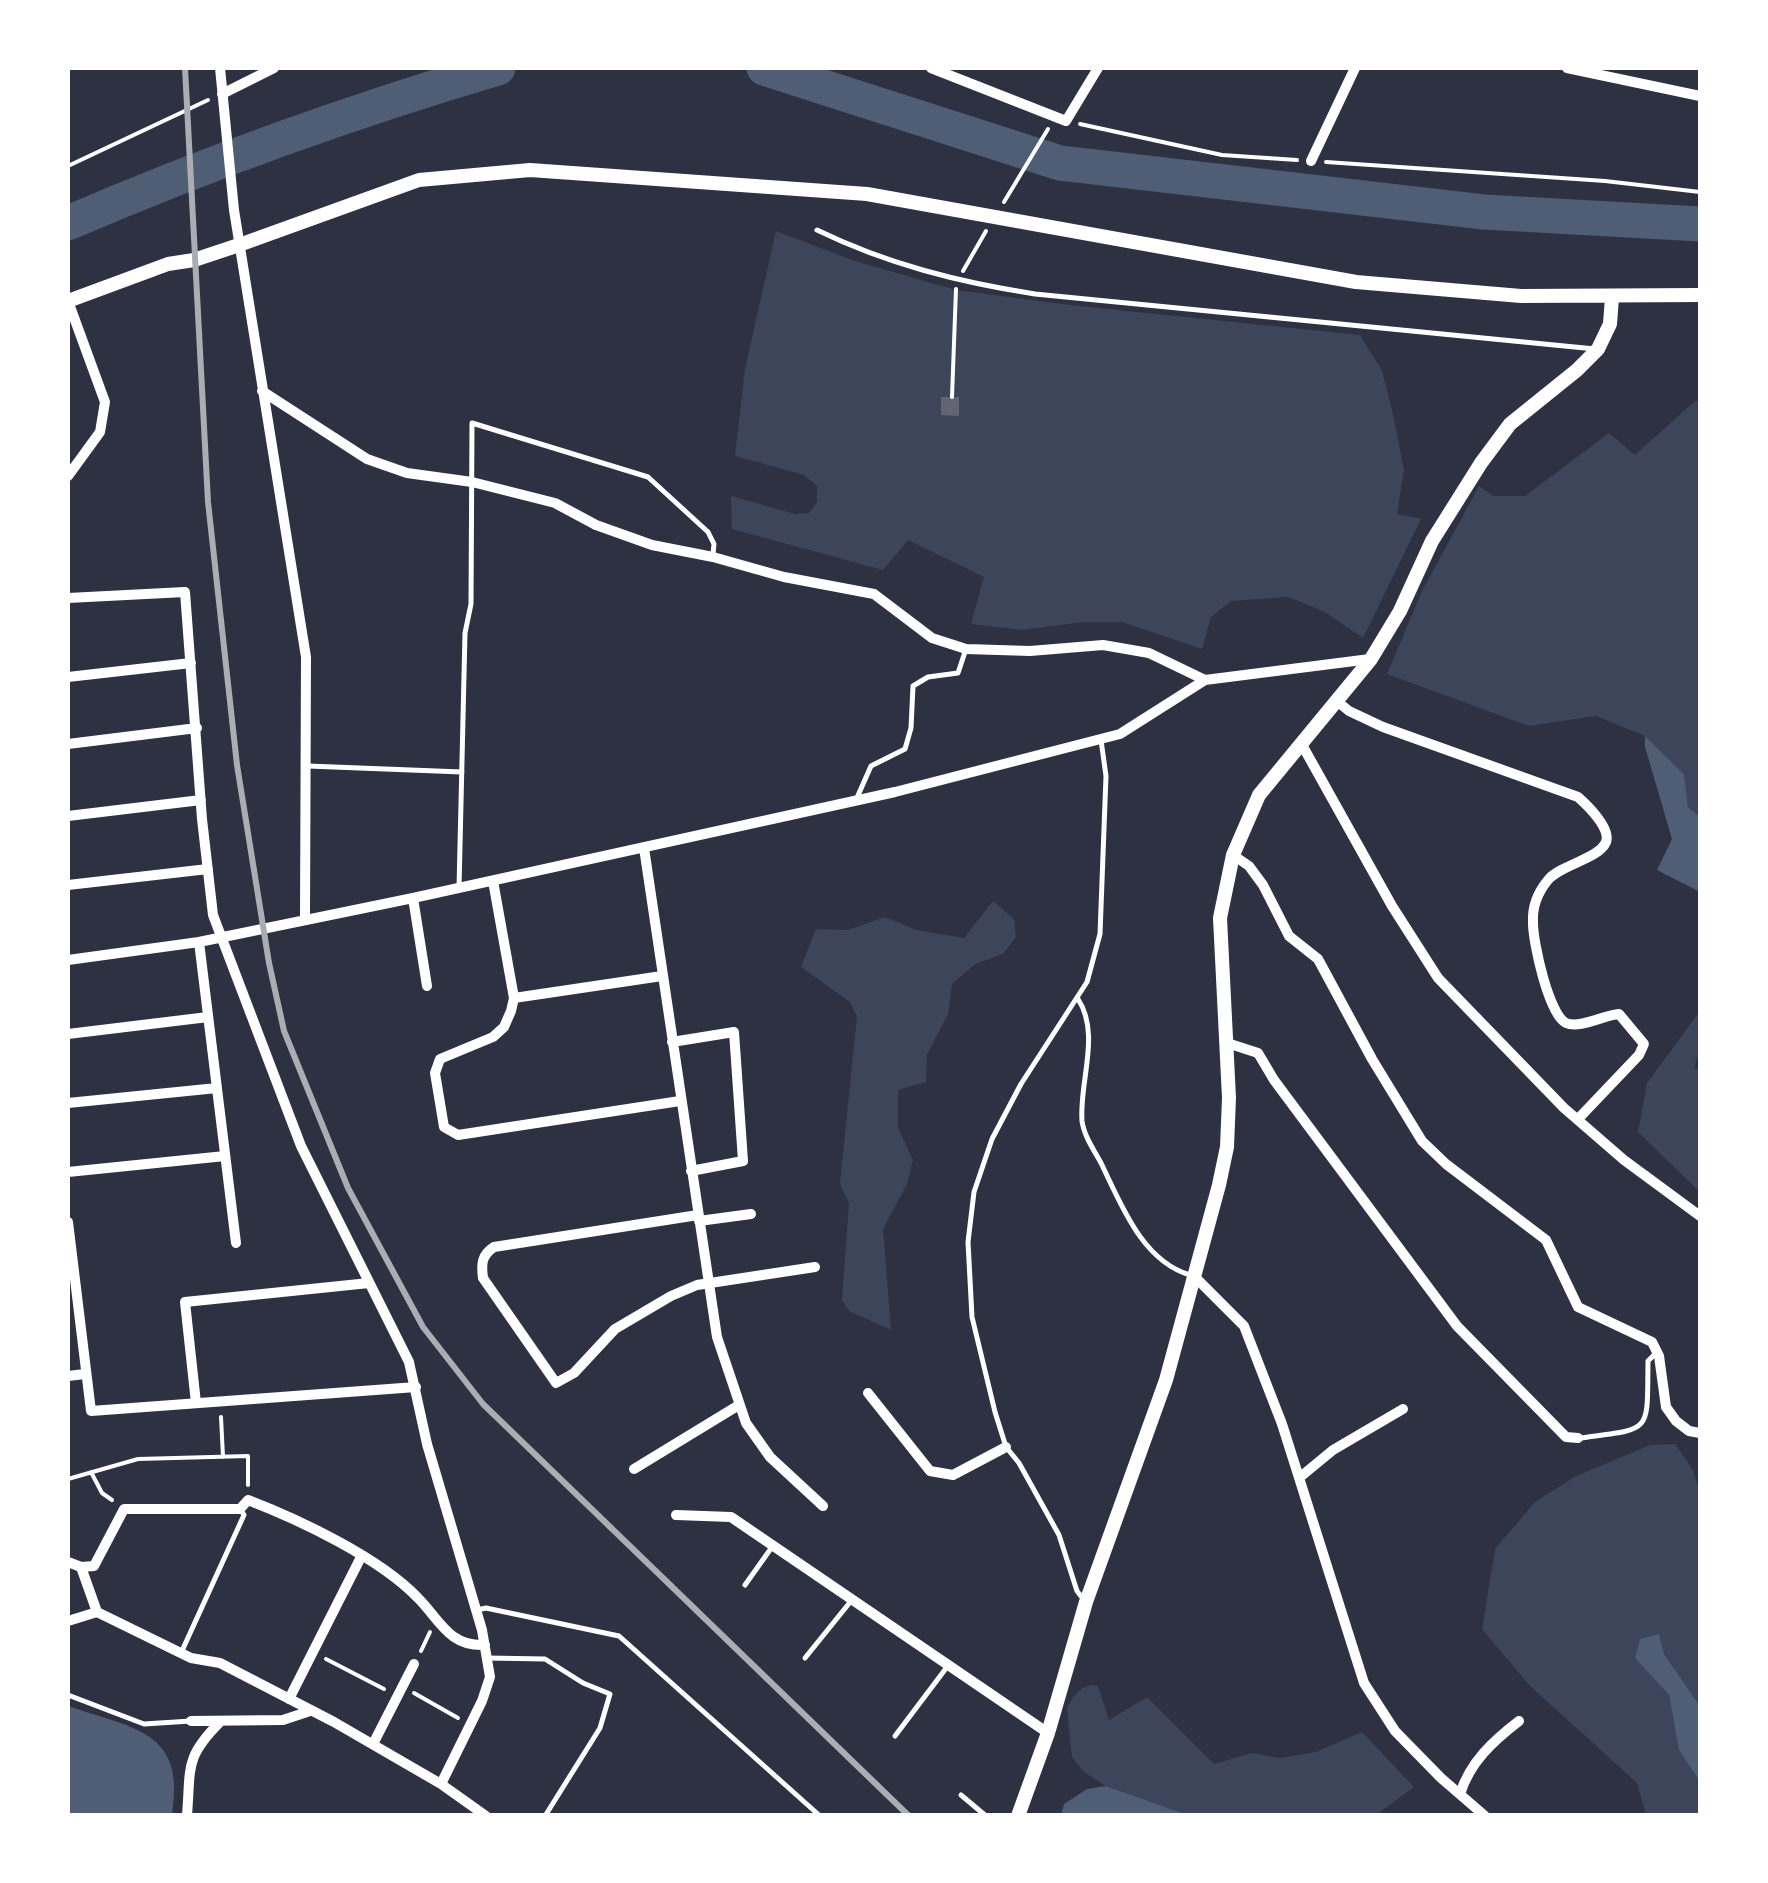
<!DOCTYPE html>
<html>
<head>
<meta charset="utf-8">
<style>
  body { margin:0 }
  #map { position:relative; width:1768px; height:1883px; overflow:hidden; background:#2d3142; font-family:Cabin,sans-serif }
  canvas { display:block }
  .frame { position:absolute; inset:0; border:70px solid #fff; pointer-events:none }
</style>
</head>
<body>
<div id="map">
<canvas width="1768" height="1883"></canvas>
<div class="frame"></div>
</div>
<script>
const context = document.querySelector('canvas').getContext('2d');
context.lineJoin = 'round';
function fillPath(path, color) {
  context.fillStyle = color;
  context.fill(path, 'evenodd');
}
function strokePath(path, color, width, dash) {
  context.strokeStyle = color;
  context.lineWidth = width;
  context.lineCap = dash ? 'butt' : 'round';
  context.setLineDash(dash || []);
  context.stroke(path);
}
fillPath(new Path2D(`
  M776,231L855,261L956,290L1070,305L1360,335L1382,371L1393,414L1404,470L1397,514L1421,519L1363,638L1325,612L1288,597L1231,601L1211,617L1202,649L1122,622H1083L1023,630L971,624L984,577L908,540L883,570L732,529L731,496L795,514L809,513L817,502V486L804,475L735,456L745,369Z
  M1695,401H1700V817L1688,807L1684,774L1645,736L1596,716L1529,726L1387,674L1422,591L1479,486L1493,496H1525L1609,433L1635,455Z
  M993,901L1014,919L1016,937L1003,954L975,964L952,984L948,1014L927,1055L926,1082L898,1090V1128L913,1160L907,1184L883,1229L891,1330L849,1311L842,1300L849,1203L840,1184L857,1016L850,1002L801,967L816,929L848,930L885,917L916,930L964,938Z
  M1700,1011V1047L1694,1069L1700,1068V1192L1638,1132L1647,1083Z
  M1675,1444L1693,1470L1700,1493V1706L1664,1654L1636,1658L1669,1695L1679,1750L1700,1782V1815H1646L1637,1783L1530,1686L1482,1629L1495,1549L1535,1502L1574,1477L1650,1445Z
  M1092,1685L1098,1686L1109,1720L1147,1697L1214,1764L1252,1753L1280,1758L1316,1752L1362,1732L1414,1787L1376,1815H1185L1106,1786L1084,1772L1072,1757L1067,1709L1073,1697L1082,1688Z`), '#3c4559');
fillPath(new Path2D(`
  M1645,736L1684,774L1688,807L1700,817V892L1657,870L1672,839L1645,747Z
  M1659,1634L1664,1654L1700,1706V1782L1679,1750L1669,1695L1635,1658L1640,1639Z
  M68,1706C134,1729 186,1730 172,1815H68Z
  M1106,1786L1179,1812L1185,1815H1061L1064,1804L1087,1789Z`), '#4f5d75');
strokePath(new Path2D(`
  M764,68L1060,163L1484,212L1700,224
  M68,223C208,163 352,111 498,68`), '#4f5d75', 35);
fillPath(new Path2D(`
  M941,397H959V416L941,415Z`), '#626471');
strokePath(new Path2D(`
  M1080,124L1222,155L1297,160
  M1326,162L1605,181L1700,192
  M68,166L208,100
  M1004,202L1048,129
  M963,271L986,231
  M952,397L956,289
  M221,1417L223,1457
  M91,1472L102,1493L112,1500
  M68,1479L138,1459L248,1456V1485
  M421,1651L430,1632
  M326,1659L384,1689
  M414,1693L458,1718`), '#fff', 4);
strokePath(new Path2D(`
  M817,230C887,264 958,282 1035,294L1595,349
  M308,766L462,772
  M856,800L871,766L905,749L911,728L913,686L928,677L958,673L965,652
  M459,888L465,633L471,604L472,423L648,477L708,532L714,544L713,554
  M1078,999C1101,1034 1079,1082 1082,1121C1084,1136 1094,1150 1101,1163C1121,1204 1142,1261 1190,1275
  M1580,1438C1653,1428 1647,1435 1648,1361L1655,1354
  M745,1585L772,1547
  M1084,1600L1077,1591L1059,1535L1019,1463L1006,1447L995,1412L972,1317L968,1242L974,1192L992,1139L1021,1084L1087,982L1100,934L1106,776L1101,740
  M477,1610L486,1608L619,1636L820,1816
  M181,1653L244,1515L241,1510
  M487,1658L545,1659L583,1683L610,1694L600,1728L545,1816
  M805,1658L851,1601
  M68,1695L144,1724L191,1721
  M895,1736L947,1667
  M961,1795L986,1816`), '#fff', 5);
strokePath(new Path2D(`
  M220,68L234,210L306,657L305,919
  M931,68L1066,121L1098,68
  M1567,68L1700,96
  M222,94L274,68
  M1311,161L1355,68
  M262,391L367,459L407,473L472,482L555,503L596,525L652,545L713,557L784,577L874,594L932,638L966,649L1030,651L1103,645L1149,653L1205,680
  M68,476L100,432L105,402L68,301
  M68,598L185,592L202,819L213,915L301,1146L409,1362L427,1444L482,1630L490,1677L482,1701L441,1784
  M68,677L191,663
  M1338,702L1349,711L1383,727L1578,797C1587,805 1611,828 1606,842C1599,859 1560,865 1548,880C1538,892 1532,907 1533,923C1533,943 1549,1015 1566,1023C1580,1029 1604,1015 1619,1014L1644,1044L1639,1055L1578,1119
  M1301,743L1392,906L1438,978L1564,1108L1624,1160L1700,1216
  M68,744L197,728
  M68,816L201,800
  M644,848L717,1337L746,1423L770,1457L823,1506
  M1233,855L1249,866L1263,885L1289,936L1318,959L1372,1059L1422,1141L1446,1164L1546,1240L1578,1307L1652,1342L1659,1356L1666,1407L1676,1421L1689,1431L1700,1433
  M493,881L514,998L511,1011L504,1027L493,1037L440,1059L435,1073L444,1127L458,1135L680,1101
  M68,885L208,869
  M413,898L427,986
  M199,942L236,1243
  M68,960L199,942L413,898L895,792L1120,734L1205,680L1370,659
  M514,998L662,976
  M68,1034L208,1017
  M672,1042L734,1032L743,1161L691,1171
  M1227,1043L1258,1053L1274,1080L1457,1326L1566,1437L1578,1438
  M68,1103L217,1088
  M68,1172L225,1156
  M698,1215L494,1247C482,1255 481,1263 483,1278L556,1383L574,1373L615,1329L671,1296L697,1285L815,1267
  M699,1221L751,1214
  M68,1222L91,1411L416,1387
  M1193,1275L1244,1326L1282,1424L1364,1683L1395,1731L1441,1778L1485,1816
  M68,1376L85,1374
  M868,1393L930,1471L953,1475L1006,1447
  M196,1403L185,1302L369,1283
  M634,1469L739,1405
  M1299,1478L1333,1450L1403,1409
  M676,1515L731,1517L1048,1733
  M68,1562L81,1567L97,1612L191,1658L220,1663L334,1722L441,1784L486,1816
  M81,1567L94,1566L124,1509H240L248,1500C300,1520 380,1558 418,1598C440,1620 449,1647 485,1645
  M68,1621L97,1612
  M289,1699L361,1557
  M191,1721L283,1720L310,1711
  M373,1744L414,1664
  M1460,1794C1470,1762 1493,1741 1519,1721
  M187,1815C191,1768 184,1758 220,1722`), '#fff', 10);
strokePath(new Path2D(`
  M68,301L168,264L194,260L239,245L419,180L530,170L867,194L1356,282L1521,296L1700,295
  M1018,1816L1048,1733L1086,1602L1166,1380L1219,1185L1227,1147L1229,1098L1220,918L1233,855L1259,795L1371,659L1400,611L1432,541L1481,463L1510,424L1577,370L1598,349L1610,324L1612,297`), '#fff', 14);
strokePath(new Path2D(`
  M185,68L208,502L237,765L269,963L284,1031L348,1188L423,1327L483,1404L909,1816`), '#abadb3', 6);
</script>
</body>
</html>
